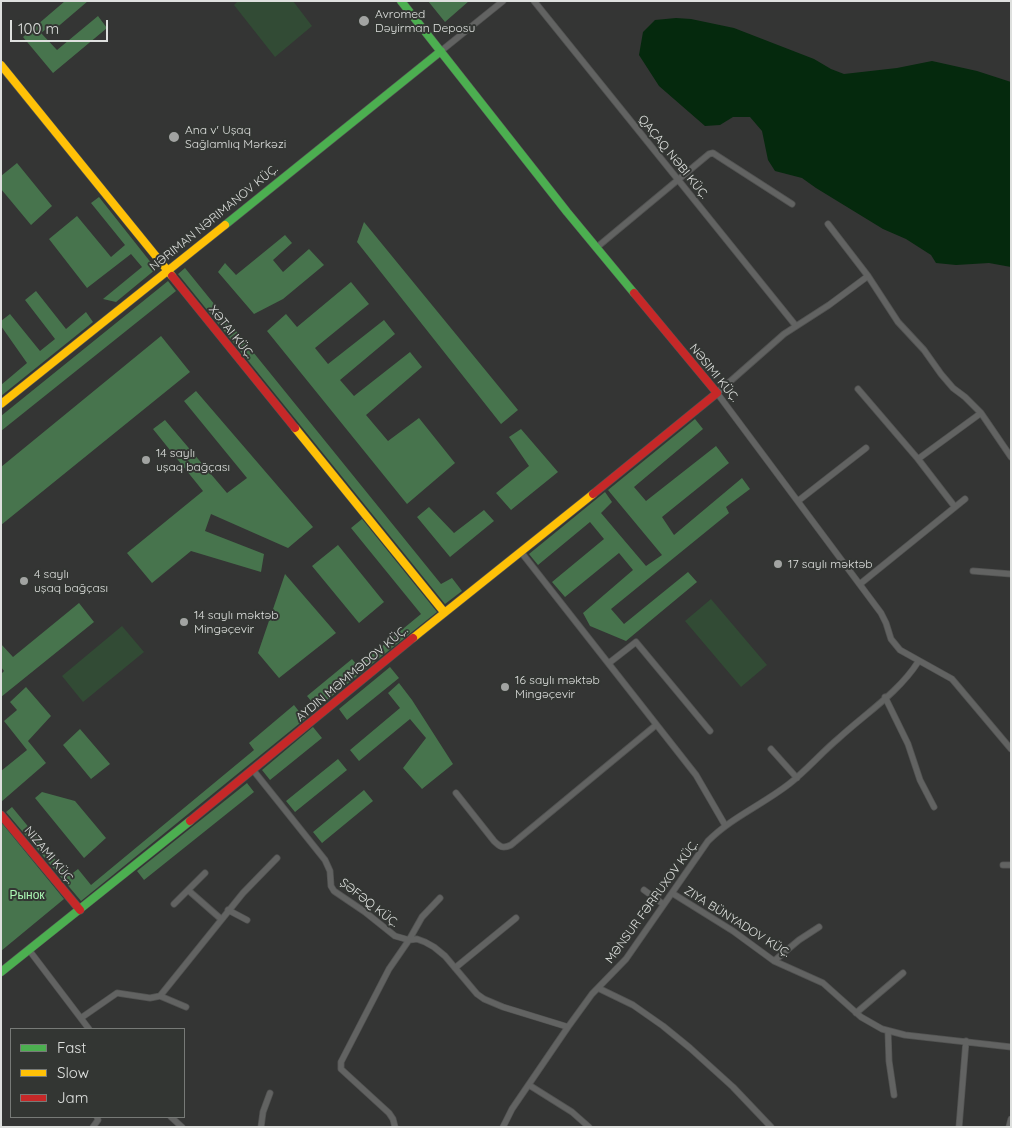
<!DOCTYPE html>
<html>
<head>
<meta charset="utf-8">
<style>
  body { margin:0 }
  #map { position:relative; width:1012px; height:1128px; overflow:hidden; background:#343534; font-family:Quicksand,sans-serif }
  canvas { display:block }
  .frame { position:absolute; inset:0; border:2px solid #dee0de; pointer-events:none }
  .legend { position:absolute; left:10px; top:1028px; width:175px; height:90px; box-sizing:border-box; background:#333633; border:1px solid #777a77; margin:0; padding:6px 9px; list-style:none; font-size:15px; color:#dee0de }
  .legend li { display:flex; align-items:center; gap:10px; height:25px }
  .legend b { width:25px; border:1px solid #777a77 }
  .scale { position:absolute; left:10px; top:20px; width:98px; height:22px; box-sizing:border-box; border:2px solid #dee0de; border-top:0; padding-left:6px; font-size:15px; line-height:18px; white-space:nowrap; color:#dee0de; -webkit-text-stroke:4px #333633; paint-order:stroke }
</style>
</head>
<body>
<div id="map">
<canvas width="1012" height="1128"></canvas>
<div class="frame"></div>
<ul class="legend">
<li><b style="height:6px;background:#4caf50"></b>Fast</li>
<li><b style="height:6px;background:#ffc107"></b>Slow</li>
<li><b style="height:6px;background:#c62828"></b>Jam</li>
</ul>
<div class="scale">100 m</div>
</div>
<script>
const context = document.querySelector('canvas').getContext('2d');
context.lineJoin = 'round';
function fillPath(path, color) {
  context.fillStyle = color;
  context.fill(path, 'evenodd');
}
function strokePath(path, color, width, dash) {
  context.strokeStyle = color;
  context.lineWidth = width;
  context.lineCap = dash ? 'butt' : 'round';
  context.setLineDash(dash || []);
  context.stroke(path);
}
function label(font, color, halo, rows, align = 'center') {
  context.font = font + ' Quicksand,sans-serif';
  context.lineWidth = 4;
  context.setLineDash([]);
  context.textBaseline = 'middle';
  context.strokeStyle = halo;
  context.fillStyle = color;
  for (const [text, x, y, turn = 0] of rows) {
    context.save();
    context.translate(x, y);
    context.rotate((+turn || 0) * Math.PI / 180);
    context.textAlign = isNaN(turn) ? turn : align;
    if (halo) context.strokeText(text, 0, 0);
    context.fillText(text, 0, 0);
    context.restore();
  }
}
fillPath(new Path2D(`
  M238,1H293L312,26L275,57L234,5Z
  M711,599L767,665L741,687L685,621Z
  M122,626L144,652L83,702L62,676Z`), '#324b35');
fillPath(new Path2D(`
  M65,1H88L54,30L50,26L41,33L57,50L98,16L107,28L53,73L23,37Z
  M428,1H469L445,22Z
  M17,163L52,206L31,225L1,189V176Z
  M99,197L156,269L116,302L103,299L142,267L131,254L87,288L49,239L77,216L111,257L125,245L91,203Z
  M364,222L518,410L501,424L357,242Z
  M285,235L292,243L273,260L283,272L309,249L324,265L283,299L254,314L218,272L225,263L236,275Z
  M185,268L441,584L452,578L462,591L445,604L178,274Z
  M168,281L176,291L1,431V416Z
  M351,282L369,304L315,348L328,364L384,320L395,334L340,380L354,396L410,352L422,367L366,415L388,441L419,418L455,463L407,504L267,331L286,314L297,327Z
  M36,291L66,329L86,312L93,322L1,396V385L27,363L1,326V321L10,314L40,351L55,339L25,300Z
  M161,336L190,372L1,525V467Z
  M196,391L313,527L288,548L211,514L205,531L264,554L261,572L191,551L152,583L127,553L203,491L153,429L165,420L227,493L247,478L184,401Z
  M695,419L703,429L634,487L646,501L716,446L729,463L662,517L674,535L742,478L750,489L726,507L729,513L611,609L624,624L688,572L697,582L626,641L590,626L583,613L633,570L619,553L565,597L552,582L604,539L590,522L538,565L529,554L605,492L612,502L601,513L646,566L662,555L608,490Z
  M521,429L558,472L511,510L496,493L529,466L509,437Z
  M429,507L454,533L484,510L494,521L450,557L417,517Z
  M362,519L437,612L317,708L307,696L352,659L358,666L421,614L351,528Z
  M338,545L384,602L359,623L312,566Z
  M285,574L336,633L279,678L258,653Z
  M79,603L94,622L1,697V674L4,671L1,667V644L13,657Z
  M390,667L399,678L347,720L339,709Z
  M399,683L412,700L453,764L422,789L403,768L426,738L410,719L359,761L350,750L400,708L388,693Z
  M26,687L51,716L28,741L46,763L1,802V771L27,750L4,721L17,710L10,702Z
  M294,705L305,719L81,901L6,812L12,807L69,876L78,869L91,885L254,750L249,743Z
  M313,727L322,738L270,780L262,770Z
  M80,729L110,764L91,779L63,745Z
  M338,759L347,770L295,812L286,801Z
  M247,783L254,792L144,880L137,871Z
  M364,790L373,801L322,843L313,832Z
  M42,792L75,801L106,838L84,858L35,798Z
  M1,822L64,899L1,951Z`), '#47744d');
fillPath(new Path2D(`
  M676,18L691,19L734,28L814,59L831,69L844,74L897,68L932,61L977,71L1011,82V267L989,263L956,265L936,263L931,255L906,239L883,229L816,188L802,178L775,171L768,160L762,131L750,117H733L720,125L705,126L659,86L639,55L643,32L655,20Z`), '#05290d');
const street = new Path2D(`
  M534,1L796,326
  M441,51L503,1
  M828,224L868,276L898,322L924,350L941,374L953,388L965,397L981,413L1011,457
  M596,248L709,154L713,153L719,157L792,204
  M868,276L829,305L784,334L717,393L881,613L886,623L891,639L900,650L952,679L1011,749
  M858,389L918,459L955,507
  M918,459L981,413
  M798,501L866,448
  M521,552L696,775L725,825
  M973,571L1011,574
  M860,584L965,499
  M609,663L636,642L710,731
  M885,697L908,744L920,780L934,807
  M771,749L797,778
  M253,770L325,860L330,871L331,886L334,891L365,912L395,936L409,940L417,939L425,942L434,947L445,956L477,994L484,999L503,1007L568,1027
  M456,793L494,841C500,847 503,849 511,845L656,725
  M1003,865H1011
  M188,890L221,919
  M644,890L663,904
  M672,893L733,931L774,961L823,983L861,1017L882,1029L905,1035L1011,1047
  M174,904L205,873
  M228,910L247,920
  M29,950L89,1029
  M774,961L799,940L819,927
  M455,968L516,918
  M598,988L633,1005L663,1026L690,1048L733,1087L771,1127
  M160,996L186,1007
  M856,1013L903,973
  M81,1018L117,993L150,998L160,996L243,893L277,858
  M888,1031L889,1061L894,1095
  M529,1085L572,1112L589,1127
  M171,1117L182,1127
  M93,1127L98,1120L97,1117
  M261,1127L263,1112L270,1093
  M395,1127L393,1119L389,1113L341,1069V1062L389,969L409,940L422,917L440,898
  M503,1127L512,1109L568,1027L592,994L626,959L708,841C732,817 762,805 789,784C806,771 822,752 839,738C865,714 899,692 918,662
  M959,1127L966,1041
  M1009,1127L1011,1119`);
const fast = new Path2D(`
  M401,1L567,212L634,293
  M225,225L441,51
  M1,972L190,821`);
const slow = new Path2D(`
  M1,65L172,276
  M1,404L225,225
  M295,428L444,612
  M413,638L593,494`);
const jam = new Path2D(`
  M172,276L295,428
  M593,494L717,393L634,293
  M1,815L80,910
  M190,821L413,638`);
strokePath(street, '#525352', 7);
strokePath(fast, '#525352', 9);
strokePath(slow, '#525352', 9);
strokePath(jam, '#525352', 9);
strokePath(street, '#626362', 5.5);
strokePath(fast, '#4caf50', 8);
strokePath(slow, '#ffc107', 8);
strokePath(jam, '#c62828', 8);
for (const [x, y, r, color] of [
  [364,21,6,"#a2a4a2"],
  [174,137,6,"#a2a4a2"],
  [146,460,5,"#a2a4a2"],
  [778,564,5,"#a2a4a2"],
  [24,581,5,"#a2a4a2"],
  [184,622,5,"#a2a4a2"],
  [505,687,5,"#a2a4a2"]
]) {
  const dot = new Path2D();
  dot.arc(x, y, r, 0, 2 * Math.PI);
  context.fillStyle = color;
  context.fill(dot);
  strokePath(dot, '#333633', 2);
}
label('12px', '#dee0de', '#333633', [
  ["Avromed",375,14],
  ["Dəyirman Deposu",375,28],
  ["Ana v' Uşaq",185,130],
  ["Sağlamlıq Mərkəzi",185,144],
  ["14 saylı",156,453],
  ["uşaq bağçası",156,467],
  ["17 saylı məktəb",788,564],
  ["4 saylı",34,574],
  ["uşaq bağçası",34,588],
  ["14 saylı məktəb",194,615],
  ["Mingəçevir",194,629],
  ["16 saylı məktəb",515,680],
  ["Mingəçevir",515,694]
], 'left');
label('12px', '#dee0de', '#333633', [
  ["QAÇAQ NƏBI KÜÇ.",673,157,51],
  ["NƏRIMAN NƏRIMANOV KÜÇ.",214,218,-39],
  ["XƏTAI KÜÇ.",231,332,51],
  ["NƏSIMI KÜÇ.",714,373,51],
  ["AYDIN MƏMMƏDOV KÜÇ.",352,674,-40],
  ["NIZAMI KÜÇ.",49,855,50],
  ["MƏNSUR FƏRRUXOV KÜÇ.",652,902,-54],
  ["ŞƏFƏQ KÜÇ.",369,903,38],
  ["ZIYA BÜNYADOV KÜÇ.",737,922,32]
]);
label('12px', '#acf8b4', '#333633', [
  ["Рынок",27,895]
]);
</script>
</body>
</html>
